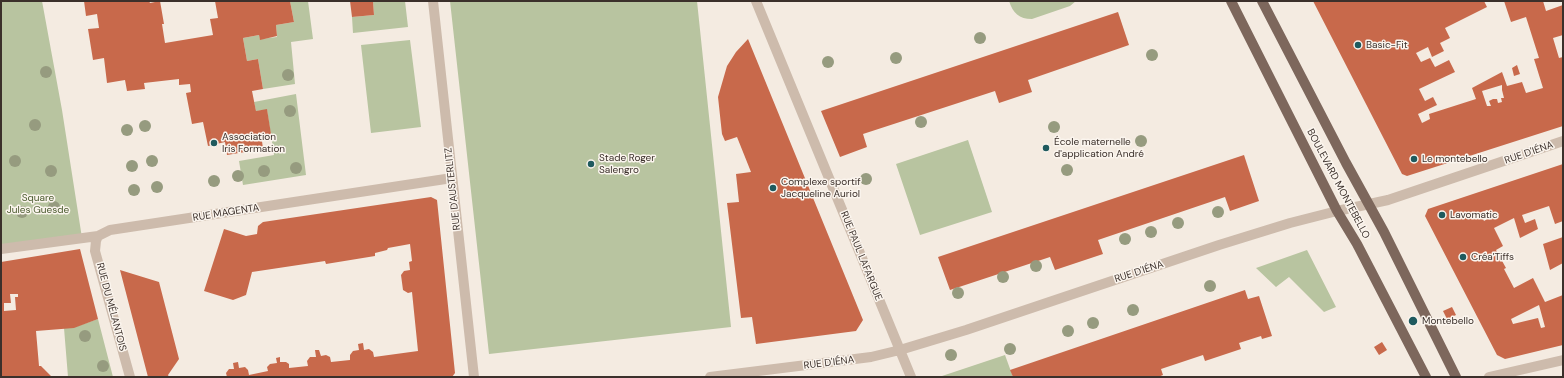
<!DOCTYPE html>
<html>
<head>
<meta charset="utf-8">
<style>
  body { margin:0 }
  #map { position:relative; width:1564px; height:378px; overflow:hidden; background:#f4ebe1; font-family:"DM Sans",sans-serif }
  canvas { display:block }
  .frame { position:absolute; inset:0; border:2px solid #3b302b; pointer-events:none }
</style>
</head>
<body>
<div id="map">
<canvas width="1564" height="378"></canvas>
<div class="frame"></div>
</div>
<script>
const context = document.querySelector('canvas').getContext('2d');
context.lineJoin = 'round';
function fillPath(path, color) {
  context.fillStyle = color;
  context.fill(path, 'evenodd');
}
function strokePath(path, color, width, dash) {
  context.strokeStyle = color;
  context.lineWidth = width;
  context.lineCap = dash ? 'butt' : 'round';
  context.setLineDash(dash || []);
  context.stroke(path);
}
function label(font, color, halo, rows, align = 'center') {
  context.font = font + ' "DM Sans",sans-serif';
  context.lineWidth = 3;
  context.setLineDash([]);
  context.textBaseline = 'middle';
  context.strokeStyle = halo;
  context.fillStyle = color;
  for (const [text, x, y, turn = 0] of rows) {
    context.save();
    context.translate(x, y);
    context.rotate((+turn || 0) * Math.PI / 180);
    context.textAlign = isNaN(turn) ? turn : align;
    if (halo) context.strokeText(text, 0, 0);
    context.fillText(text, 0, 0);
    context.restore();
  }
}
fillPath(new Path2D(`
  M1,1H42L62,110L82,238L1,249Z
  M290,1H308L313,39L291,42L295,84L263,89L258,59L247,61L243,38L259,35L260,39L277,37L276,25L294,22Z
  M373,1H405L408,27L353,33L352,17L374,15Z
  M450,1H697L731,327L489,354Z
  M1009,1H1076L1070,6L1032,19C1019,19 1013,13 1009,1Z
  M410,40L421,127L371,133L361,45Z
  M296,94L306,175L243,185L239,161L274,155L267,110L256,111L254,102Z
  M968,140L992,212L920,235L896,164Z
  M1307,250L1336,307L1324,312L1289,277L1276,287L1256,268Z
  M98,319L113,377H68L64,328H72Z
  M1005,355L1013,377H939Z`), '#b8c4a0');
fillPath(new Path2D(`
  M84,1H149L150,3L160,1L164,24H162L165,43L213,35L210,19L218,18L215,1H290L294,22L276,25L277,36L260,40L259,35L243,38L247,61L258,59L263,89L252,91L256,111L267,109L272,140L262,141L263,149L227,155L225,142L208,146L203,122L192,124L186,93L191,92L190,84L179,85V79L144,83L145,89L127,91L125,80L107,83L104,58L93,60L88,29L99,28L97,14L86,16Z
  M350,1H373L374,15L352,17Z
  M1313,1H1484L1487,7L1445,28L1450,38L1440,43L1444,51L1432,57L1428,47L1416,53L1421,62L1430,58L1435,67L1449,60L1455,72L1419,89L1425,101L1433,97L1437,105L1418,114L1422,123L1430,119L1429,114L1476,99L1472,88L1502,72L1507,86L1522,82L1526,93L1543,88L1534,59L1539,58L1526,17L1511,22L1504,1H1543L1546,11L1563,5V35L1553,38L1559,58L1563,57V126L1407,176L1402,174ZM1502,85V90L1504,98H1501L1502,102L1498,103L1497,99H1493L1489,101L1491,106H1487L1482,91Z
  M1118,12L1129,45L1028,80L1032,92L999,103L995,91L863,134L867,147L840,157L821,111Z
  M748,39L863,320L856,331L756,344L752,317L741,318L727,203L739,202L736,174L751,172L737,137L725,141L722,134L718,97L727,66L736,52Z
  M1517,65L1520,74L1514,76L1512,68Z
  M1244,155L1259,201L1230,211L1225,197L1098,240L1103,254L1055,270L1050,257L950,290L938,257Z
  M1563,164V221L1555,224L1549,206L1522,215L1525,223L1535,219L1538,229L1520,238L1514,218L1494,228L1503,246L1496,250L1506,268L1504,269L1514,288L1533,278L1545,302L1563,295V345L1505,359L1497,355L1425,216L1428,209ZM1487,210L1491,217L1484,221L1480,213ZM1539,305L1545,327L1541,328L1538,318L1513,324L1511,319Z
  M431,197L437,200L445,277L455,373L452,377H227L226,373L229,369H234L233,363L238,362L239,368L245,367L248,370L249,375L268,371L267,367L270,364L277,363L276,358L280,357V362H286L289,364V368L308,366L307,361L310,357H316L315,350H319L321,356L326,355L330,357L331,362L350,360V355L353,351L359,350L358,344L363,343L364,350L369,349L373,352L374,357L418,351L412,292L408,293L403,290L401,275L404,271L410,270L409,262L412,261L410,244L388,248L387,250L375,253V256L326,264L325,261L252,272L246,295L233,300L204,291L224,229L246,236L257,234L258,226L263,222Z
  M1563,237V263L1550,270L1543,244Z
  M80,249L98,319L74,328L36,331L39,366H41L52,377H1V262ZM10,294H18V297H15L16,310L4,311V303H11Z
  M120,270L159,282L179,359L168,375L169,377H148Z
  M1245,290L1248,299L1259,296L1272,336L1262,339L1261,336L1239,343L1241,349L1205,361L1203,355L1161,369L1163,375L1158,377H1013L1010,370Z
  M1452,307L1456,315L1447,319L1443,311Z
  M1382,342L1387,350L1379,355L1374,347Z`), '#c8694b');
strokePath(new Path2D(`
  M433,1L474,377
  M756,1L911,377
  M98,236L96,241L95,251L130,377
  M1,249L98,236L110,230L452,178
  M710,377L871,357L900,350L966,330L1219,245L1290,223L1337,211L1388,200L1563,141
  M1489,377L1563,360`), '#cdbbac', 10);
strokePath(new Path2D(`
  M1231,1L1337,211L1357,244L1426,377
  M1262,1L1346,163L1384,232L1456,377`), '#7d675c', 10);
context.fillStyle = '#969b7f';
for (const [x, y] of [
  [980,38],
  [1152,55],
  [896,58],
  [828,62],
  [46,72],
  [288,75],
  [290,111],
  [921,122],
  [35,125],
  [145,126],
  [1054,127],
  [127,130],
  [1141,141],
  [15,161],
  [152,161],
  [132,166],
  [296,168],
  [1067,170],
  [51,171],
  [264,171],
  [238,176],
  [866,179],
  [214,181],
  [157,187],
  [134,190],
  [54,207],
  [22,212],
  [1218,212],
  [1178,223],
  [1151,232],
  [1125,239],
  [1036,266],
  [1003,277],
  [1210,286],
  [958,293],
  [1133,310],
  [1093,323],
  [1068,331],
  [85,336],
  [1010,349],
  [951,355],
  [103,366]
]) {
  context.beginPath();
  context.arc(x, y, 6, 0, 2 * Math.PI);
  context.fill();
}
for (const [x, y, r, color] of [
  [1358,45,4,"#1f5a5e"],
  [214,143,4,"#1f5a5e"],
  [1046,148,4,"#1f5a5e"],
  [1414,159,4,"#1f5a5e"],
  [591,164,4,"#1f5a5e"],
  [773,188,4,"#1f5a5e"],
  [1442,215,4,"#1f5a5e"],
  [1463,257,4,"#1f5a5e"],
  [1413,321,5,"#1f5a5e"]
]) {
  const dot = new Path2D();
  dot.arc(x, y, r, 0, 2 * Math.PI);
  context.fillStyle = color;
  context.fill(dot);
  strokePath(dot, '#fbf5ee', 1.5);
}
label('10px', '#3b302b', '#fbf5ee', [
  ["Basic-Fit",1366,45],
  ["Association",222,137],
  ["Iris Formation",222,149],
  ["École maternelle",1054,142],
  ["d'application André",1054,154],
  ["Stade Roger",599,158],
  ["Salengro",599,170],
  ["Le montebello",1422,159],
  ["Complexe sportif",781,182],
  ["Jacqueline Auriol",781,194],
  ["Lavomatic",1450,215],
  ["Créa'Tiffs",1471,257],
  ["Montebello",1422,321]
], 'left');
label('10px', '#3b302b', '#fbf5ee', [
  ["RUE D'IÉNA",1529,153,-19],
  ["BOULEVARD MONTEBELLO",1338,184,62],
  ["RUE D'AUSTERLITZ",453,189,-96],
  ["RUE MAGENTA",226,213,-9],
  ["RUE PAUL LAFARGUE",861,256,68],
  ["RUE D'IÉNA",1139,272,-18],
  ["RUE DU MÉLANTOIS",111,307,75],
  ["RUE D'IÉNA",829,363,-7]
]);
label('10px', '#4a5a2e', '#fbf5ee', [
  ["Square",38,198],
  ["Jules Guesde",38,210]
]);
</script>
</body>
</html>
